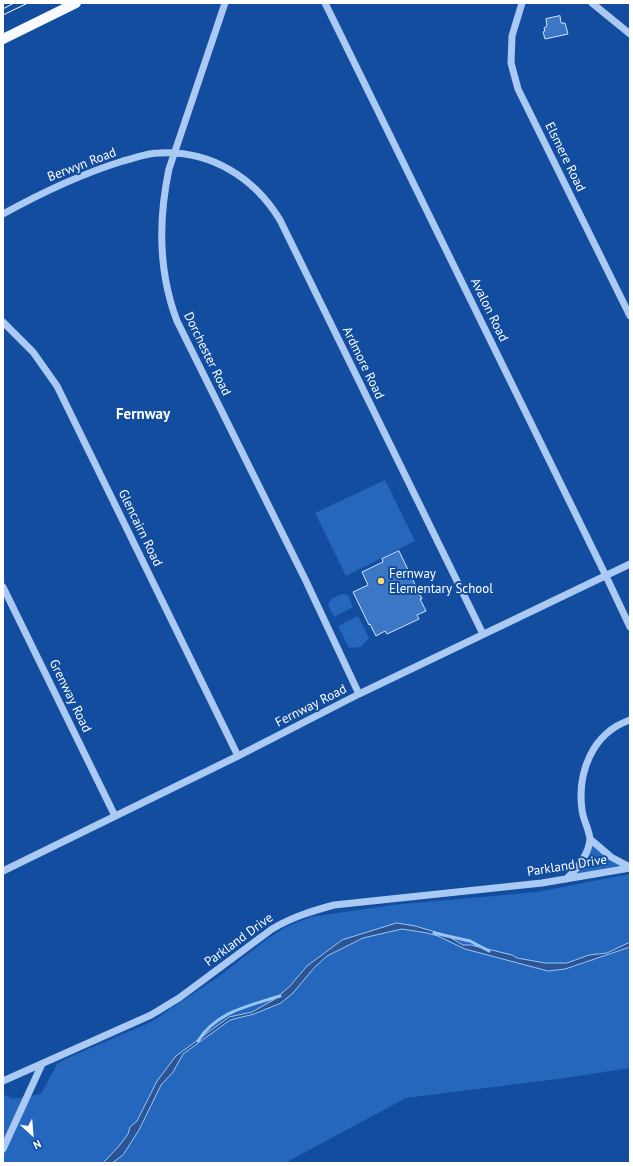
<!DOCTYPE html>
<html>
<head>
<meta charset="utf-8">
<style>
  body { margin:0 }
  #map { position:relative; width:633px; height:1166px; overflow:hidden; background:#124d9f; font-family:"PT Sans",sans-serif }
  canvas { display:block }
  .frame { position:absolute; inset:0; border:4px solid #fff; pointer-events:none }
  .north { position:absolute; left:12px; top:1114px; width:40px; height:40px; -webkit-text-stroke:3px #124d9f; paint-order:stroke; rotate:154deg; font-size:11px; font-weight:700; line-height:16px; text-align:center; color:#fff }
  .north::after { content:''; display:block; margin:auto; width:14px; height:18px; background:#fff; clip-path:polygon(50% 0,100% 100%,50% 72%,0 100%) }
</style>
</head>
<body>
<div id="map">
<canvas width="633" height="1166"></canvas>
<div class="frame"></div>
<div class="north">N</div>
</div>
<script>
const context = document.querySelector('canvas').getContext('2d');
context.lineJoin = 'round';
function fillPath(path, color) {
  context.fillStyle = color;
  context.fill(path, 'evenodd');
}
function strokePath(path, color, width, dash) {
  context.strokeStyle = color;
  context.lineWidth = width;
  context.lineCap = dash ? 'butt' : 'round';
  context.setLineDash(dash || []);
  context.stroke(path);
}
function label(font, color, halo, rows, align = 'center') {
  context.font = font + ' "PT Sans",sans-serif';
  context.lineWidth = 4;
  context.setLineDash([]);
  context.textBaseline = 'middle';
  context.strokeStyle = halo;
  context.fillStyle = color;
  for (const [text, x, y, turn = 0] of rows) {
    context.save();
    context.translate(x, y);
    context.rotate((+turn || 0) * Math.PI / 180);
    context.textAlign = isNaN(turn) ? turn : align;
    if (halo) context.strokeText(text, 0, 0);
    context.fillText(text, 0, 0);
    context.restore();
  }
}
fillPath(new Path2D(`
  M385,480L415,541L346,576L315,513Z
  M342,594L348,595L353,607L334,617L328,605L331,599Z
  M358,616L369,638L361,647L349,648L338,626Z
  M590,839L630,867L566,879L576,870Z
  M630,874V1068L558,1079L406,1098L285,1163H3V1094L13,1099L41,1094L57,1064L65,1059L151,1022L218,977L266,940L284,928L310,917L392,905L537,892Z`), '#2567bd');
const water = new Path2D(`
  M397,923L415,926L446,935L463,945H471L512,955L517,958L545,963H567L589,955L607,953L630,942V947L565,969L548,971L465,949L438,936L427,933L402,929L363,938L327,956L314,968L293,993L281,1003L254,1014L230,1020L183,1054L173,1072L161,1085L139,1130L123,1155L112,1163H103L119,1146L128,1134L130,1127L137,1121L157,1081L176,1056L229,1017L252,1012L275,999L290,986L307,966L342,940Z`);
fillPath(water, '#2a5592');
strokePath(water, '#9cc5f7', 1);
strokePath(new Path2D(`
  M434,933L470,941L489,951
  M198,1041C217,1011 249,1006 280,996`), '#9cc5f7', 3);
const building = new Path2D(`
  M560,16L561,23H565L568,34L545,39L543,32L545,31L544,28L547,26L546,19Z
  M399,551L422,599H420L426,611L417,615L419,619L387,634L385,631L376,636L370,624L369,625L353,592L368,585L362,572L383,562L382,559Z`);
fillPath(building, '#3c77c6');
strokePath(building, '#d3e5fe', 1);
strokePath(new Path2D(`
  M225,3L169,169C158,221 158,271 177,321L305,579L359,694
  M325,3L606,576L630,627
  M522,3L512,36L511,63L518,89L630,316
  M592,3L630,34
  M3,214C41,193 81,174 123,161C135,158 147,153 159,153C210,150 254,177 280,220L483,634
  M3,322L33,352L57,386L238,756
  M3,587L115,816
  M590,839L611,857L630,867
  M3,871L238,756L359,694L630,564
  M566,879C577,869 588,855 590,840C590,831 583,820 582,810C577,773 592,733 630,720
  M3,1081L151,1015L179,998L272,929C292,917 312,911 334,905L542,883L630,868
  M3,1149L42,1064`), '#aacaf4', 7);
strokePath(new Path2D(`
  M3,39L76,3`), '#f8faff', 10);
strokePath(new Path2D(`
  M3,9L14,3
  M3,15L28,3`), '#fff', 1);
for (const [x, y, r, color] of [
  [381,581,4,"#ffd86e"]
]) {
  const dot = new Path2D();
  dot.arc(x, y, r, 0, 2 * Math.PI);
  context.fillStyle = color;
  context.fill(dot);
  strokePath(dot, '#124d9f', 1.5);
}
label('13px', '#fff', '#124d9f', [
  ["Elsmere Road",565,157,64],
  ["Berwyn Road",82,165,-21],
  ["Avalon Road",489,310,64],
  ["Dorchester Road",207,354,64],
  ["Ardmore Road",363,363,64],
  ["Glencairn Road",140,528,64],
  ["Grenway Road",70,696,64],
  ["Fernway Road",311,706,-27],
  ["Parkland Drive",567,866,-9],
  ["Parkland Drive",239,940,-36]
]);
label('13px', '#fff', '#124d9f', [
  ["Fernway",389,574],
  ["Elementary School",389,589]
], 'left');
label('bold 15px', '#fff', '#124d9f', [
  ["Fernway",143,415]
]);
</script>
</body>
</html>
